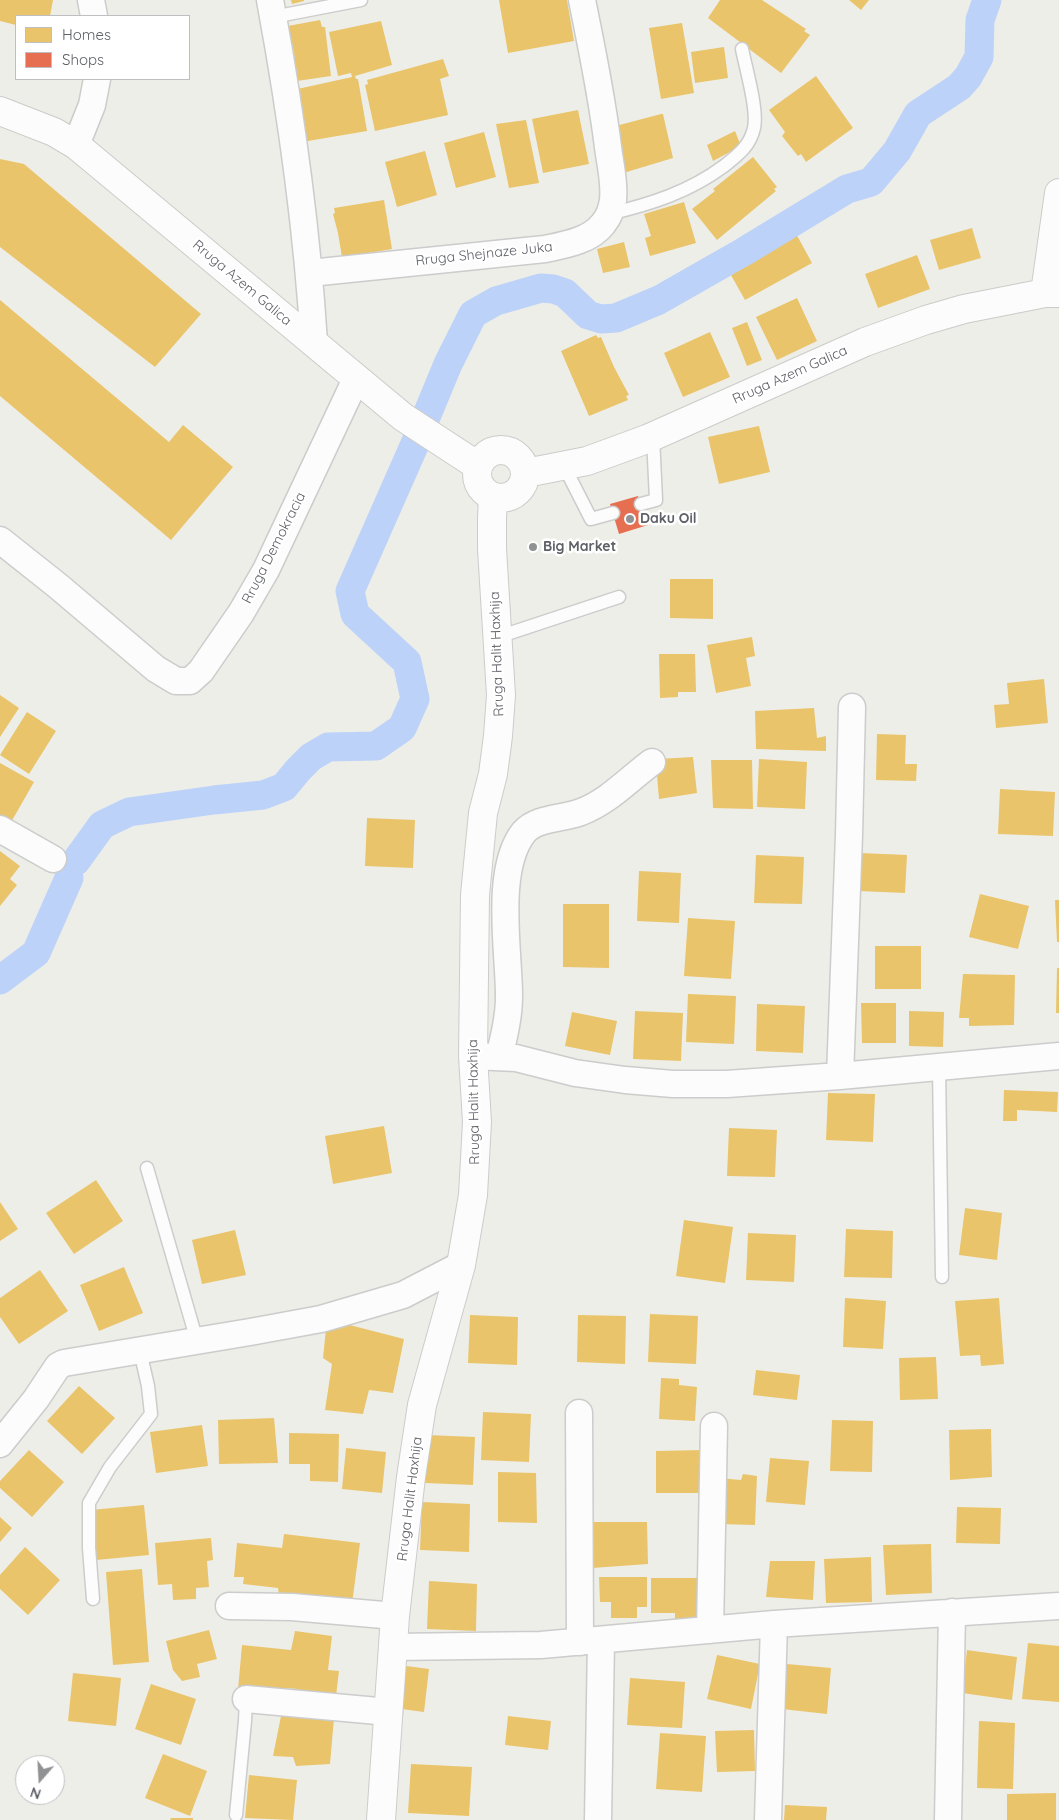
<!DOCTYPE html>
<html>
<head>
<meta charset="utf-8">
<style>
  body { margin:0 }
  #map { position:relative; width:1059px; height:1820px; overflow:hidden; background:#eeeee8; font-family:Quicksand,sans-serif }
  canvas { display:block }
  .legend { position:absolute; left:15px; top:15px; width:175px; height:65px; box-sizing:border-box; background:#fff; border:1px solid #bfbfc2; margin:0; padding:6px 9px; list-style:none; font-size:15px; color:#5e6067 }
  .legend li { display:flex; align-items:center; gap:10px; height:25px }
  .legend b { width:25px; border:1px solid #bfbfc2 }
  .north { position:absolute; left:15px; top:1755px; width:50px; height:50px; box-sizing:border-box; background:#fff; border:1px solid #bfbfc2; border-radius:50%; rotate:199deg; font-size:14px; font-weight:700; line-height:20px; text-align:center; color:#5e6067 }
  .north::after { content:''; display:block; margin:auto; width:18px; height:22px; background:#909294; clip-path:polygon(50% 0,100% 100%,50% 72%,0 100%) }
</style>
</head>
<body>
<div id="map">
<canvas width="1059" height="1820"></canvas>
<ul class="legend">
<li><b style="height:14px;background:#e9c46a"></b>Homes</li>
<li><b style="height:14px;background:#e76f51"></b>Shops</li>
</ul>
<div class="north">N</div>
</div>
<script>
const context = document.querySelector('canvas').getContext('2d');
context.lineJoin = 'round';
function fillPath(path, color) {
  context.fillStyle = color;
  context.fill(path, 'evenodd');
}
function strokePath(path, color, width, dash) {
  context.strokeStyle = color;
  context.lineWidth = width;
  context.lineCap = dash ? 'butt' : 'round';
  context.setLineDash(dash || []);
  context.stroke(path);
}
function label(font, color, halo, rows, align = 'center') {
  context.font = font + ' Quicksand,sans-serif';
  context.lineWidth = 5;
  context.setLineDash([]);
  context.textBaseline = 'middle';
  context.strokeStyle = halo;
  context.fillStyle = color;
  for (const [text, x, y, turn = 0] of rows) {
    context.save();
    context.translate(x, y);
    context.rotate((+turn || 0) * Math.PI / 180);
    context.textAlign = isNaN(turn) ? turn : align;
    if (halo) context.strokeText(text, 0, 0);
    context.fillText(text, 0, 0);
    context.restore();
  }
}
fillPath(new Path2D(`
  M0,0H53L50,16H16V25L0,21Z
  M291,0H304V1L292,4Z
  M499,0H567L574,41L508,53Z
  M720,0H762L806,29L804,31L810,35L781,73L708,18Z
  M849,0H869L861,10Z
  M320,20L322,27H325L331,76L297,81L294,52L288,26Z
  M381,21L392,65L355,76L356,79H358L367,131L302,142L293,90L352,77L351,73L338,76L329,32Z
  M682,23L694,93L661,99L649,28Z
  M724,47L728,78L695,83L691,52Z
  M443,59L449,76L440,79L448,115L375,131L365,85L368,84L367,80Z
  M816,76L853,128L806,162L801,154L798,156L782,136L785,132L769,110Z
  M578,110L589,164L543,173L532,119Z
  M661,114H663L673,158L620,174L612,127Z
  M526,120L539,183L509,188L496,124Z
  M735,131L741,146L713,161L707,145Z
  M484,132L496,177L456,188L444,143Z
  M425,151L437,195L397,207L385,162Z
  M753,157L777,187L774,189L776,191L717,240L692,209L715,191L713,189Z
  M0,159L24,164L201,314L155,367L0,247Z
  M384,200L392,249L363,254L345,259L342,257L338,233L333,214L335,213L334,208Z
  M684,202L696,243L650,256L645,238L651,236L644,214Z
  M972,228L981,258L939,270L930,240Z
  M794,230L812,263L745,300L727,268Z
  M624,242L630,267L603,273L597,249Z
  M917,255L930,289L878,308L865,274Z
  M797,298L817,341L777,360L756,317Z
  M0,300L169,442L183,425L233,467L171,540L0,396Z
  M747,322L762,360L747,366L732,328Z
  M710,332L730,377L683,397L664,353Z
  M596,335L598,338L601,337L614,367L629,395L626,396L628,400L589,416L561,351Z
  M759,426L770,472L719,484L708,437Z
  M670,579H713V619L670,618Z
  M752,637L755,656L746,658L751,686L716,693L707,645Z
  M659,654H695L696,692H678V697L660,698Z
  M1044,679L1048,723L996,728L994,705L1009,704L1007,683Z
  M0,695L19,708L0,737Z
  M814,708L817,738L826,736V751L756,749L755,711Z
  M27,712L56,731L29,774L0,755Z
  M877,734L906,735L905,764H917L916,781L876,780Z
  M693,757L697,793L659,799L657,775L658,759Z
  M759,759L807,762L805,809L757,807Z
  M711,760H752L753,809L713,808Z
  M0,763L34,782L10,824L0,818Z
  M1000,789L1055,792L1053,836L998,834Z
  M367,818L415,820L413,868L365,866Z
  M0,851L20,866L10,879L17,885L0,906Z
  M860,853L907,855L905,893L859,891Z
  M756,855L804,857L802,904L754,903Z
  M639,871L681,873L679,923L637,921Z
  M980,894L1029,906L1018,949L969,937Z
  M1055,900H1059V942H1057Z
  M563,904H609V968L563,967Z
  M688,918L735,921L731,979L684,976Z
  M875,946H921V989H875Z
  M1057,968H1059V1013H1056Z
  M963,974L1015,975L1014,1025L969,1026V1018H959Z
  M688,994L736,996L734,1044L686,1042Z
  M861,1003H896V1043H862Z
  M757,1004L805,1006L803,1053L756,1051Z
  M635,1011L683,1013L681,1061L633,1059Z
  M909,1011L944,1012L943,1047L909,1046Z
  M572,1012L617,1021L610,1055L565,1046Z
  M1004,1090L1058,1092L1057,1112L1017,1110V1121H1003Z
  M828,1093L875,1094L873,1142L826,1140Z
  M384,1126L392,1173L333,1184L325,1136Z
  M729,1128L777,1130L775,1177L727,1176Z
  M96,1180L123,1221L74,1254L46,1213Z
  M0,1202L18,1229L0,1241Z
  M965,1208L1002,1213L997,1260L959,1255Z
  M684,1220L733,1227L725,1283L676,1276Z
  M846,1229L893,1231L892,1278L844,1277Z
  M235,1230L246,1275L202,1284L192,1240Z
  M748,1233L796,1235L794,1282L746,1280Z
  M124,1267L143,1313L99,1331L80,1285Z
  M40,1270L68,1311L19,1344L0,1317V1298Z
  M845,1298L886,1301L883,1349L843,1347Z
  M999,1298L1004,1364L981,1366L980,1355L960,1356L955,1301Z
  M650,1314L698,1316L696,1364L648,1362Z
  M470,1315L518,1317L517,1365L468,1363Z
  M578,1315L626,1316L625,1364L577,1362Z
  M338,1322L404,1339L393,1393L369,1390L363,1414L325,1410L332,1364L323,1358L326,1329H335Z
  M936,1357L938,1399L900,1400L899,1358Z
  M756,1370L800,1375L797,1400L753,1395Z
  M661,1378L679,1379V1385L697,1387L695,1421L659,1419Z
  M79,1386L115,1418L82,1454L47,1421Z
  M483,1412L531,1414L529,1462L481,1460Z
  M274,1418L278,1463L219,1464L218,1420Z
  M832,1420L873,1421L872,1472L830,1471Z
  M202,1425L208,1466L156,1473L150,1432Z
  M991,1429L992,1477L950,1480L949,1430Z
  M289,1433L339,1434L338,1482L310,1481V1464H289Z
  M427,1435L475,1437L473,1485L425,1483Z
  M346,1448L386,1452L382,1493L342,1489Z
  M29,1450L64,1482L32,1517L0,1488V1481Z
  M704,1450L705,1493H656V1451Z
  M770,1458L809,1461L805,1505L766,1502Z
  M498,1472L536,1473L537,1523L498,1522Z
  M743,1474L757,1476L755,1525L719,1524L718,1478L741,1480Z
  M422,1502L470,1504L469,1552L420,1550Z
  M144,1505L149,1555L96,1560L91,1510Z
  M957,1507L1001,1508L1000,1544L956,1543Z
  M0,1517L12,1528L0,1542Z
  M591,1522H647L648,1564L592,1568Z
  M284,1534L360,1543L352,1604L279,1596L278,1588L243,1584L244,1577H234L237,1543L282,1548Z
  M211,1538L213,1560L207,1561L209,1587L196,1588V1599L173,1600L172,1584L158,1585L155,1543Z
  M931,1544L932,1593L886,1595L883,1545Z
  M25,1547L60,1580L28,1615L0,1589V1575Z
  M871,1557L872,1602L826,1603L824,1559Z
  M770,1561H815L813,1600L766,1597Z
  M142,1569L149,1662L113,1665L106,1572Z
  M599,1577H647V1607H637V1618H611V1602H600Z
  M651,1578H698V1627H675V1613H651Z
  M429,1581L477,1584L476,1631L427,1629Z
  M209,1630L217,1659L197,1664L200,1677L182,1681L173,1670L166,1641Z
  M295,1631L332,1636L328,1670L339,1671L336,1696L296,1698L297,1689L287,1688L286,1695L238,1690L242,1645L291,1650Z
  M1028,1643L1059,1646V1702L1022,1699Z
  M967,1650L1017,1657L1012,1700L962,1693Z
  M717,1655L760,1664L751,1709L707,1699Z
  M787,1664L831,1668L827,1714L782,1709Z
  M399,1665L429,1669L424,1712L394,1708Z
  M73,1673L121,1678L116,1726L68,1721Z
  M630,1678L685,1682L682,1728L627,1725Z
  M151,1684L196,1699L181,1745L135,1729Z
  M282,1711L334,1718L330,1764L296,1766L293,1757L273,1756Z
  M508,1716L551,1721L548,1750L505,1745Z
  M979,1721L1015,1723L1013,1789L977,1788Z
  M754,1730L755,1771L717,1772L715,1731Z
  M660,1733L706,1736L702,1792L656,1789Z
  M163,1754L207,1771L190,1816L145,1798Z
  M411,1764L472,1767L469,1816L408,1813Z
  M249,1775L297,1780L293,1820L245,1818Z
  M1056,1793V1820H1007V1794Z
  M785,1805L827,1807L826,1820H784Z
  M171,1818H193V1820H170Z`), '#e9c46a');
fillPath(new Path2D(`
  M638,496L648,525L619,534L610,504Z`), '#e76f51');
strokePath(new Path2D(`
  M76,861L102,825L129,812L214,800L263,795L284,787L298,770L311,757L328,747L376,746L402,728L415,699L407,662L355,614L350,591L414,446L448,364L473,314L496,301L541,288L553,289L565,293L588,315L601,319L616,318L659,300L745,251L847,189L871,182L897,151L918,114L959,87L968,77L979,57L980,20L987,0
  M0,980L36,953L69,878`), '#bcd2f8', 29);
const service = new Path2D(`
  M273,17L361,0
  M609,214C651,204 689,192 724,166C738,155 750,146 754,128C758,110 746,69 742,49
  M564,466L591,519L613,513
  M641,504L656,500L653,437
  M498,637L619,597
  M939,1067L942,1277
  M147,1168L197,1341
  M93,1599L89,1548V1503L110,1467L151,1414L148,1386L140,1351
  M236,1815L245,1721L246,1699`);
const minor = new Path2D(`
  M91,0L94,16
  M270,0C291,113 307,228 314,343
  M76,145L92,105L97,79
  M310,273L545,249C564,245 590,241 603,224C608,218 612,208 613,200C615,182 610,164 608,147C602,97 592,49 582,0
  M0,540L58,586L156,669L176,681H190L201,671L241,613L266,570L356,379
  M0,829L53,859
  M473,1056L516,1058L575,1073L625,1080L673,1084H727L840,1076L1059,1056
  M499,1057C504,1037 509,1017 509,996C509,952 494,869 524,832C537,817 564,819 581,812C608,802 629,779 652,762
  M840,1076L849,835L852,707
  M579,1413L580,1642
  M0,1444L36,1399L58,1366L64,1363L250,1332L321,1319L403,1295L461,1265
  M229,1606L292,1607L395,1616
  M710,1630L714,1426
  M394,1647L541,1645L774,1624L1059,1606
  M246,1699L389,1712
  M598,1820L601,1640
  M768,1820L774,1624
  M948,1820L952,1612`);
const tertiary = new Path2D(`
  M381,1820L395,1616L411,1477L422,1405L461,1265L473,1195L477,1122L473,1056L475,895L483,813L493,774L498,736L501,695L492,549V518L493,497`);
const secondary = new Path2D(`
  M0,111L54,132L76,145L403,417L478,466
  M1045,293L1059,193
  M477 474a24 24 0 1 1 48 0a24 24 0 1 1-48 0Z
  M526,473L587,461L647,439L865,342L926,320L964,309L1045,293H1059`);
strokePath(service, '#cbcccb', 15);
strokePath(minor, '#cbcccb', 29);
strokePath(tertiary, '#cbcccb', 30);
strokePath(secondary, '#cbcbca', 30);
strokePath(service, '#fcfcfc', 12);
strokePath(minor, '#fcfcfc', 26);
strokePath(tertiary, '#fcfcfc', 28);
strokePath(secondary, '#fcfcfc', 28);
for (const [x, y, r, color] of [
  [630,519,5,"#909294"],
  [533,547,5,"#909294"]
]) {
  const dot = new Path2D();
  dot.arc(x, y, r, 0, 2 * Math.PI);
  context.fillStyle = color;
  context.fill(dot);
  strokePath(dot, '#fff', 2);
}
label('14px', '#5e6067', '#fff', [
  ["Rruga Shejnaze Juka",484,254,-6],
  ["Rruga Azem Galica",242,283,40],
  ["Rruga Azem Galica",790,375,-24],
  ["Rruga Demokracia",274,548,-63],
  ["Rruga Halit Haxhija",497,654,-92],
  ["Rruga Halit Haxhija",474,1102,-91],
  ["Rruga Halit Haxhija",410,1499,-83]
]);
label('bold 14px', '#5e6067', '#fff', [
  ["Daku Oil",640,519],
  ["Big Market",543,547]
], 'left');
</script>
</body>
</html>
